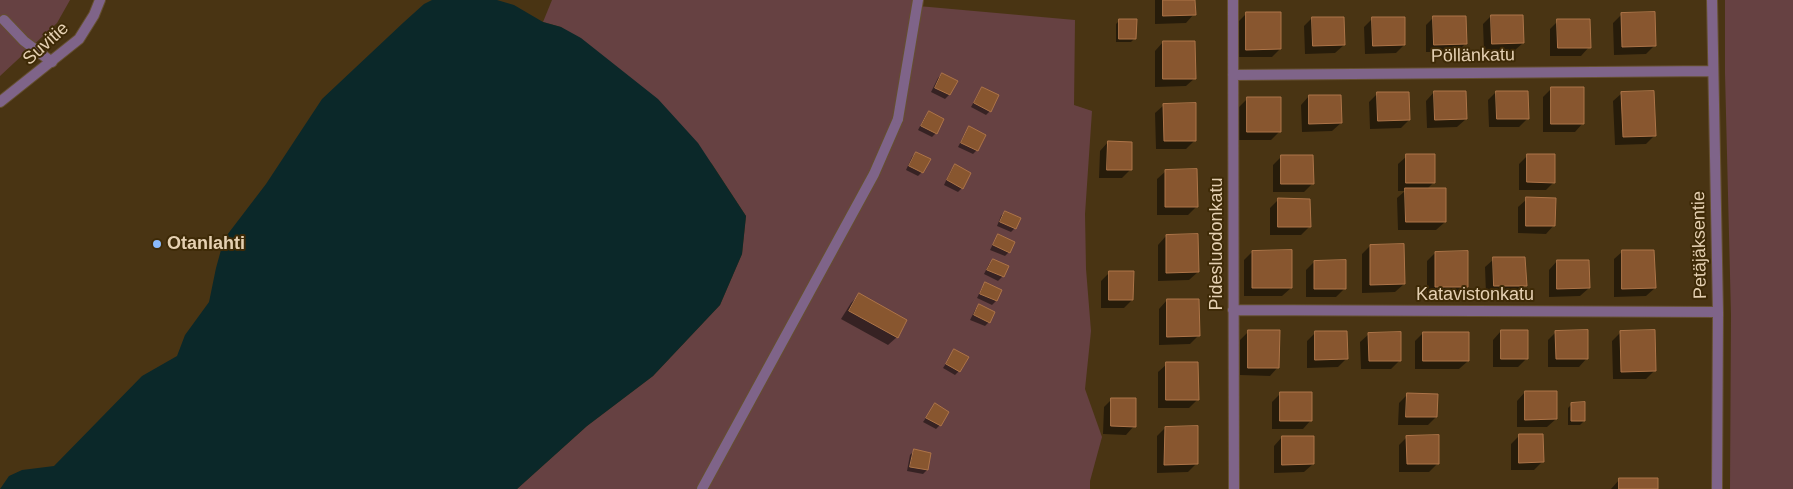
<!DOCTYPE html>
<html>
<head>
<meta charset="utf-8">
<style>
  body { margin:0 }
  canvas { display:block; background:#493413 }
</style>
</head>
<body>
<canvas width="1793" height="489"></canvas>
<script>
const context = document.querySelector('canvas').getContext('2d');
context.lineJoin = 'round';
function fillPath(path, color) {
  context.fillStyle = color;
  context.fill(path, 'evenodd');
}
function strokePath(path, color, width, dash) {
  context.strokeStyle = color;
  context.lineWidth = width;
  context.lineCap = dash ? 'butt' : 'round';
  context.setLineDash(dash || []);
  context.stroke(path);
}
function label(font, color, halo, rows, align = 'center') {
  context.font = font + ' Helvetica,sans-serif';
  context.lineWidth = 4;
  context.setLineDash([]);
  context.textBaseline = 'middle';
  context.strokeStyle = halo;
  context.fillStyle = color;
  for (const [text, x, y, turn = 0] of rows) {
    context.save();
    context.translate(x, y);
    context.rotate((+turn || 0) * Math.PI / 180);
    context.textAlign = isNaN(turn) ? turn : align;
    if (halo) context.strokeText(text, 0, 0);
    context.fillText(text, 0, 0);
    context.restore();
  }
}
fillPath(new Path2D(`
  M0,0H70L57,23L0,76Z
  M552,0H918V6L1075,20L1074,105L1092,111L1085,214L1086,269L1091,331L1085,389L1102,437L1090,481V489H517L587,426L653,376L720,305L742,254L746,216L712,164L561,27L543,22Z
  M1725,0H1793V489H1730L1731,315L1725,73Z`), '#664142');
fillPath(new Path2D(`
  M432,0H497L514,5L543,22L561,27L581,38L658,99L698,143L746,216L742,254L720,305L653,376L587,426L517,489H0L9,476L22,470L54,466L142,376L177,356L185,335L209,302L216,268L224,239L266,184L322,99L404,22L424,4Z`), '#0b2829');
fillPath(new Path2D(`
  M1155,0H1194V14L1186,23L1155,24Z
  M1246,14L1280,49L1272,57H1238V22Z
  M1622,14L1654,46L1646,54L1614,55L1613,23Z
  M1491,16L1523,43L1514,51L1484,52L1483,24Z
  M1434,17L1465,44L1457,52H1426V25Z
  M1312,18L1344,45L1335,53L1305,54L1304,26Z
  M1373,18L1404,45L1396,53L1365,54L1364,27Z
  M1120,20L1135,38L1131,42H1116V24Z
  M1558,21L1589,47L1581,56H1550V29Z
  M1163,42L1195,78L1186,86L1155,87V51Z
  M942,74L956,81L949,95L945,99L931,92L938,78Z
  M983,89L990,111L986,115L971,107L979,93Z
  M1551,89L1583,123L1575,132H1543V97Z
  M1434,92L1466,119L1457,127L1427,128L1426,101Z
  M1496,92L1528,118L1519,127H1489L1488,100Z
  M1378,93L1409,120L1401,128L1370,129L1369,102Z
  M1622,93L1654,136L1646,144L1615,145L1613,101Z
  M1309,96L1341,123L1332,131L1302,132L1301,105Z
  M1248,98L1280,131L1271,140H1239V107Z
  M1164,105L1195,140L1186,149H1156L1155,113Z
  M929,113L936,133L932,137L918,130L925,117Z
  M970,128L977,150L973,154L958,147L966,132Z
  M1108,142L1130,170L1122,178H1099L1100,151Z
  M916,153L922,172L918,176L906,170L912,157Z
  M1528,155L1554,182L1546,190H1519V164Z
  M1407,156L1434,182L1427,189L1445,222L1436,230H1398L1397,198L1405,191H1398V164Z
  M1281,157L1313,183L1304,192H1273V165Z
  M955,166L962,188L958,192L944,185L951,170Z
  M1166,171L1197,206L1188,215H1157V179Z
  M1527,199L1554,225L1546,234L1518,233V207Z
  M1278,200L1310,226L1301,235H1270V208Z
  M1005,212L1015,228L1011,232L997,226L1001,216Z
  M999,236L1009,252L1005,256L990,250L995,240Z
  M1166,236L1198,272L1189,280L1158,281V245Z
  M1370,246L1404,284L1395,292L1362,293V254Z
  M1623,251L1655,288L1646,296L1614,297V259Z
  M1252,252L1291,288L1282,296H1244V260Z
  M1435,253L1467,286L1458,295H1427V261Z
  M1494,259L1525,285L1517,294H1486L1485,267Z
  M993,260L1007,267L1002,277L998,281L984,274L989,264Z
  M1557,261L1589,288L1580,296L1549,297V270Z
  M1314,262L1345,288L1336,297H1306V270Z
  M1110,272L1132,300L1124,308H1101V281Z
  M986,284L1000,290L996,301L992,305L977,298L982,288Z
  M859,295L897,337L888,345L841,319L851,303Z
  M1167,300L1198,336L1190,344L1159,345V309Z
  M979,306L989,322L985,326L970,320L975,310Z
  M1249,331L1278,367L1270,376L1240,375V340Z
  M1501,331L1527,358L1518,367H1493V340Z
  M1316,332L1346,359L1338,367L1307,368V341Z
  M1556,332L1587,358L1579,367H1548V340Z
  M1621,332L1655,370L1646,379H1613L1612,341Z
  M1423,333L1468,361L1459,369H1415V341Z
  M1369,334L1400,360L1391,369H1361L1360,342Z
  M955,350L959,371L955,375L943,368Z
  M1167,364L1198,399L1189,408H1158V372Z
  M1525,392L1556,419L1547,427H1517V401Z
  M1280,394L1311,420L1303,429H1272V402Z
  M1407,395L1436,417L1428,425H1398L1399,403Z
  M1112,399L1134,426L1126,435L1103,434L1104,407Z
  M1572,404L1584,421L1580,425H1568V408Z
  M935,405L940,425L936,429L923,422Z
  M1165,428L1196,464L1188,472L1157,473V436Z
  M1519,436L1542,462L1534,470H1511V444Z
  M1282,437L1313,464L1304,472L1274,473V446Z
  M1407,437L1438,463L1429,472H1399V445Z
  M914,451L927,470L923,474L907,471L910,455Z
  M1619,480L1657,489H1611Z`), '#0007');
const building = new Path2D(`
  M1163,0H1195L1196,15L1163,16Z
  M1246,12H1281V49L1246,50Z
  M1655,12L1656,46L1622,47L1621,13Z
  M1491,15H1523L1524,43L1492,44Z
  M1433,16H1466L1467,44L1434,45Z
  M1312,17H1344L1345,45L1313,46Z
  M1372,17H1405V45L1373,46Z
  M1119,19H1137L1136,39H1119Z
  M1557,19H1590L1591,48H1558Z
  M1163,41H1195L1196,79H1163Z
  M942,73L958,81L950,95L935,88Z
  M982,87L999,95L991,112L974,103Z
  M1551,87H1584V124H1551Z
  M1434,91H1466L1467,119L1435,120Z
  M1496,91H1528L1529,119H1497Z
  M1654,91L1656,136L1623,137L1621,92Z
  M1377,92H1409L1410,120L1378,121Z
  M1309,95H1341L1342,123L1309,124Z
  M1247,97H1281V132H1247Z
  M1196,103V141H1164L1163,104Z
  M929,111L944,119L937,134L921,126Z
  M969,126L986,135L978,151L961,143Z
  M1108,141L1132,142V170H1107Z
  M916,152L931,159L923,173L909,166Z
  M1406,154H1435V183H1406Z
  M1527,154H1555V183L1527,182Z
  M1281,155H1313L1314,184H1281Z
  M955,164L971,173L963,189L947,180Z
  M1197,169L1198,207H1165V170Z
  M1405,188H1446V222H1406Z
  M1526,197L1556,198L1555,226H1526Z
  M1278,198L1310,199L1311,227H1278Z
  M1005,211L1021,218L1016,229L1000,222Z
  M998,234L1015,242L1010,253L993,245Z
  M1198,234L1199,272L1166,273V235Z
  M1404,244L1405,284L1370,285V245Z
  M1292,250V288H1252V251Z
  M1622,250H1654L1656,288L1622,289Z
  M1468,251V287H1435V252Z
  M1493,257H1525L1527,286H1494Z
  M993,259L1009,266L1004,277L987,270Z
  M1346,260V289H1314V261Z
  M1557,260H1589L1590,288L1557,289Z
  M1109,271H1134L1133,300H1109Z
  M985,282L1002,290L997,301L980,294Z
  M859,293L907,320L898,338L849,311Z
  M1167,299H1199L1200,336L1167,337Z
  M979,304L995,312L990,323L974,315Z
  M1248,330H1280L1279,368H1248Z
  M1501,330H1528V359H1501Z
  M1588,330V359H1556L1555,331Z
  M1655,330L1656,371L1621,372L1620,331Z
  M1315,331H1347L1348,359L1315,360Z
  M1401,332V361H1369L1368,333Z
  M1423,332H1469V361H1423Z
  M954,349L969,357L960,372L946,364Z
  M1166,362H1198L1199,400H1166Z
  M1525,391H1557V419L1525,420Z
  M1280,392H1312V421H1280Z
  M1407,393L1438,394L1437,417H1406Z
  M1111,398H1136V427L1111,426Z
  M1585,402V421H1571V403Z
  M935,403L949,412L941,426L926,418Z
  M1198,426V464L1164,465L1165,427Z
  M1519,434H1543L1544,462L1519,463Z
  M1439,435V464H1407L1406,436Z
  M1282,436H1314V464L1282,465Z
  M914,449L931,453L928,470L910,467Z
  M1619,478H1658V489H1619Z`);
fillPath(building, '#88562f');
strokePath(building, '#ad7448', 1);
const service = new Path2D(`
  M4,20L24,41L52,62
  M702,489L874,174L898,119`);
const minor = new Path2D(`
  M1233,0L1234,489
  M1712,0L1718,312L1717,489
  M1233,75L1713,71
  M0,102L79,39L94,15L100,0
  M898,119L918,0
  M1233,310L1718,312`);
strokePath(service, '#655030', 12);
strokePath(minor, '#655030', 12);
strokePath(service, '#7f6489', 10);
strokePath(minor, '#7f6489', 10);
for (const [x, y, r, color] of [
  [157,244,5,"#8abafc"]
]) {
  const dot = new Path2D();
  dot.arc(x, y, r, 0, 2 * Math.PI);
  context.fillStyle = color;
  context.fill(dot);
  strokePath(dot, '#3e2a07', 2);
}
label('18px', '#e5d0b2', '#3e2a07', [
  ["Suvitie",46,44,-42],
  ["Pöllänkatu",1473,56,-1],
  ["Pidesluodonkatu",1217,244,-90],
  ["Petäjäksentie",1700,245,-91],
  ["Katavistonkatu",1475,295]
]);
label('bold 18px', '#e5d0b2', '#3e2a07', [
  ["Otanlahti",167,244]
], 'left');
</script>
</body>
</html>
